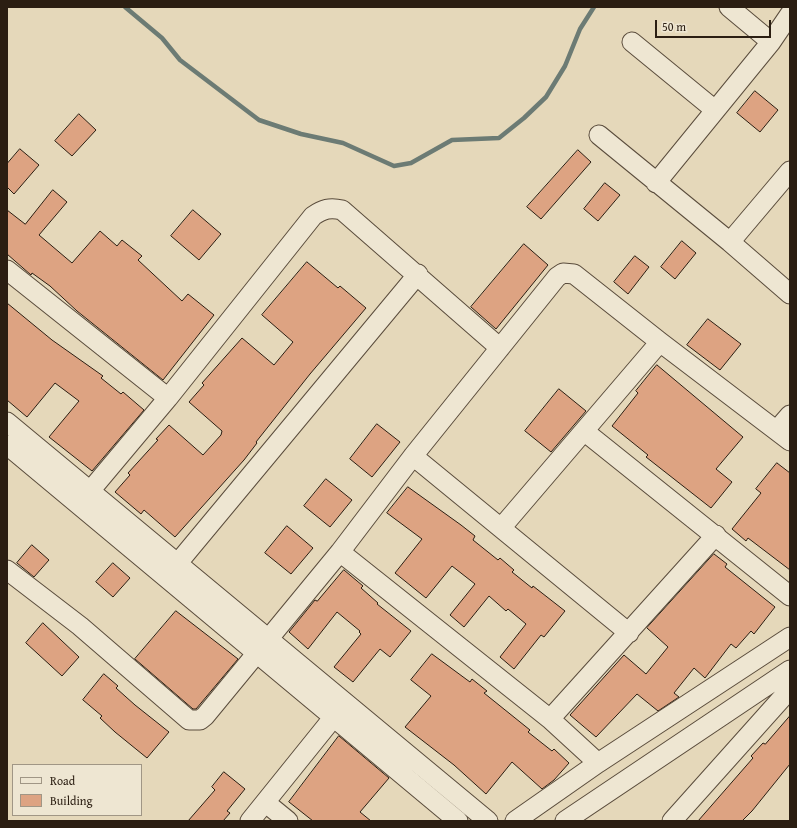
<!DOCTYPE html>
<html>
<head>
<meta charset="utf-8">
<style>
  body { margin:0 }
  #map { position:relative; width:797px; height:828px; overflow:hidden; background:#e5d8ba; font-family:"Gentium Book Plus",serif }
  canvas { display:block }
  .frame { position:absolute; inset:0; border:8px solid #2b1e12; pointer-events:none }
  .legend { position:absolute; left:12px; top:764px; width:130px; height:52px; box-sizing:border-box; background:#eee6d2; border:1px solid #a09685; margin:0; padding:5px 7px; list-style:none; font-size:12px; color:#2b1e12 }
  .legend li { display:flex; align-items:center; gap:8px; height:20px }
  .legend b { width:20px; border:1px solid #a09685 }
  .scale { position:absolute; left:655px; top:20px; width:116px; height:18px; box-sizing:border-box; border:2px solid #2b1e12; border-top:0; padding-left:5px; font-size:12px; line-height:14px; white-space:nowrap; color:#2b1e12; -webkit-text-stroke:3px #eee6d2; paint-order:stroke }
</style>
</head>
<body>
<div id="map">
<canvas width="797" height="828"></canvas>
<div class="frame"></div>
<ul class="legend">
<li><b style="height:5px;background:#eee6d2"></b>Road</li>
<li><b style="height:11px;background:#dda382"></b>Building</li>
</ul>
<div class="scale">50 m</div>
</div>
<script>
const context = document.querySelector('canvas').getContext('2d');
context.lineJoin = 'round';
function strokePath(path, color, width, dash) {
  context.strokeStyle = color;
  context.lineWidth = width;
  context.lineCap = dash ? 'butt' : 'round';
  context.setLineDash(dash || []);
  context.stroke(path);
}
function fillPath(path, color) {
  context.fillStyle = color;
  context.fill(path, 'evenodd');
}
strokePath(new Path2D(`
  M125,7L162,38L180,60L259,120L301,134L343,143L394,166L411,163L452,140L499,138L524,118L546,97L565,66L580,29L594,7`), '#6c7b74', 4.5);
const building = new Path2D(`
  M755,91L778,110L760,132L737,113Z
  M79,114L96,130L72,156L55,141Z
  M20,149L39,165L14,194L7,187V164Z
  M578,150L591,162L541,219L527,207Z
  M605,183L620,195L598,221L584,209Z
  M53,190L67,202L39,235L72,263L100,231L117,246L122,240L142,256L138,260L182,301L188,294L214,315L163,380L77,311L50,286L32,273L31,275L7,254V210L25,224Z
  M193,210L221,234L199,260L171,236Z
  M682,241L696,253L675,279L661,267Z
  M524,244L548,265L496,329L471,307Z
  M635,256L649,267L628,294L614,282Z
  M307,262L338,288L340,286L366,308L310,374L256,442L257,443L244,460L175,537L144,510L141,514L115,492L130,475L128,473L158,440L156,439L169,425L203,455L221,435L222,431L189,402L204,385L202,383L242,338L274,365L293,342L262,315Z
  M7,303L52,340L103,376L101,378L121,394L123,392L144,410L92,471L49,437L79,401L55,383L27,417L7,400Z
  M708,319L741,344L720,370L687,345Z
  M657,365L743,437L716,469L732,482L711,508L646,457L648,455L612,426L638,393L636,391Z
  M559,389L586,411L551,452L525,431Z
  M377,424L400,442L372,477L350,459Z
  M777,463L790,473V570L748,538L746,541L732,529L761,493L756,489Z
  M326,479L352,500L330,527L304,506Z
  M408,487L461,525L475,536L473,540L498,560L500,558L514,570L512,572L532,588L533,586L565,611L544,637L541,635L514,669L500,657L526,624L508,609L506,611L489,596L464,627L450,615L475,584L452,566L426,598L395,573L422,539L387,513Z
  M287,526L313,548L291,574L265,553Z
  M32,545L49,560L34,577L17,563Z
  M714,554L727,564L725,567L775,607L754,634L751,631L736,648L731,644L705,678L694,668L674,693L679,697L658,711L637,694L596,737L570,715L624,655L646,674L668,647L647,628Z
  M113,563L130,578L113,597L96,582Z
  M344,570L363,586L361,588L378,603L377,604L411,631L390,657L380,649L353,682L334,667L361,634L359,632L360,631L337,612L308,649L289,632L315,600L317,601Z
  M176,611L238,659L196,709H193L135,659Z
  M43,623L79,657L62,676L26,643Z
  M432,654L470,682L472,679L487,691L484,693L530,730L528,732L552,751L554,749L569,763L554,780L542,789L512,762L486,794L454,765L405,727L431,696L411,680Z
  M104,674L118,686L116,688L135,705L169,732L147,758L115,732L100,718L102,716L83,700Z
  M790,716V764L752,811L742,821H698L753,758L751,756L763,743L765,744Z
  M339,736L389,778L360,812L371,821H313L289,802Z
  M224,772L245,789L227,811L230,813L223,821H188L215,790L212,787Z`);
fillPath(building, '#dda382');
strokePath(building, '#2b1e12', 1);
const minor = new Path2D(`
  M729,7L771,42
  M632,42L715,110
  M599,135L730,242L790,294
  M656,183L771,42L790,14
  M730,242L790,171
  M7,270L168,398
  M7,422L488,821
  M777,430L790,415
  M584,431L790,596
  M7,445L458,821
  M413,456L629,633
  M90,491L168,398L313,216C323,209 330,207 342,210L500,348
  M501,528L660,342
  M340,552L550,719L598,763
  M177,564L418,274
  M7,570L80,626L189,720H200L205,716L340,552L413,456L557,277L563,273L574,274L660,342L790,441
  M550,719L716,535
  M266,803L288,821
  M250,821L341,708
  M515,821L598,763L790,637
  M565,821L790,670
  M672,821L790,689`);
strokePath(minor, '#5a4c3c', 21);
strokePath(minor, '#eee6d2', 19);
</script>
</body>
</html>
